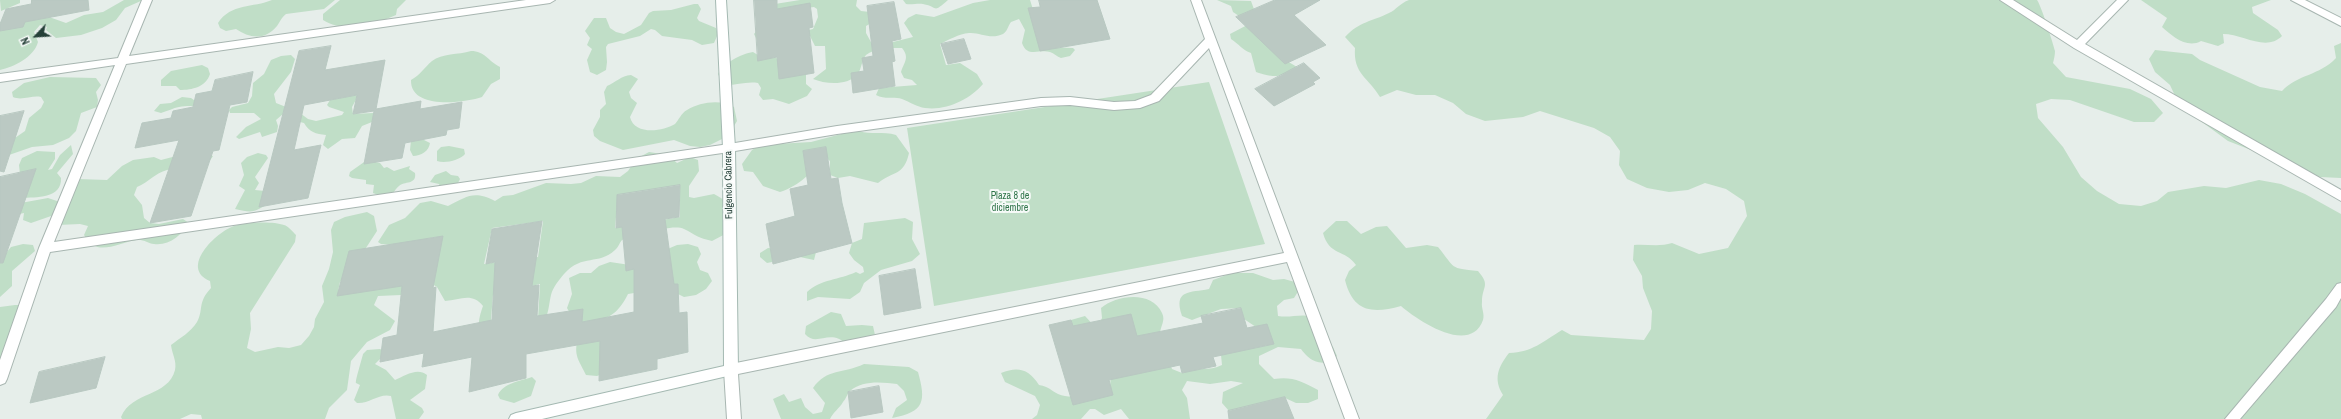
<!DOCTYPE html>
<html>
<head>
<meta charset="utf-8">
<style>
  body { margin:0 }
  #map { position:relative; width:2341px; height:419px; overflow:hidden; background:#e6eeea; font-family:"Archivo Narrow",sans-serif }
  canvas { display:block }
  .north { position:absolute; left:16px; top:16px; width:40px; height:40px; -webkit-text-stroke:3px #f6faf8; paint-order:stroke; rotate:245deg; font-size:11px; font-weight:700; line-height:16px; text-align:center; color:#254038 }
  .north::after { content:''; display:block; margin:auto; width:14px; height:18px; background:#254038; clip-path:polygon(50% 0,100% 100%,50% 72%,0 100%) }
</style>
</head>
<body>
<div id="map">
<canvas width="2341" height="419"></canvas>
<div class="north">N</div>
</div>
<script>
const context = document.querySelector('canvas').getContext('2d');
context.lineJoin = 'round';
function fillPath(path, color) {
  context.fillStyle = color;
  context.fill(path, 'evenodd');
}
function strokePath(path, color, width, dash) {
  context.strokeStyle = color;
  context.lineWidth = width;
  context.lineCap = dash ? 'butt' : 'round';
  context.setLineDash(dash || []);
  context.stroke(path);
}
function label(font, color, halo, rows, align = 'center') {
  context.font = font + ' "Archivo Narrow",sans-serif';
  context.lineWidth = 4;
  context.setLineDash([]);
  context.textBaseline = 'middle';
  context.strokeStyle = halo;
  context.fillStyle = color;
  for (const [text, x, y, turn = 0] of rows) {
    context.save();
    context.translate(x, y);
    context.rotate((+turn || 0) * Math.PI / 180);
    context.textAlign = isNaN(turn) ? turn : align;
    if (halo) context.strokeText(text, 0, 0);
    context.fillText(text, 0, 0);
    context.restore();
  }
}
fillPath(new Path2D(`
  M0,0H20V3L1,11Z
  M124,0H143L125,8L116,20L102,28L81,35L56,38L46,30L47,27L40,25L34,32L38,42C34,57 14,67 0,70V29L23,21L49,17L66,23L84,15L103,12Z
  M272,0H335L324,9L286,14C281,18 280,22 277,26C265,41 249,38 236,29L226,31L220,28L218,23C231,3 253,8 272,0Z
  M340,0H406L397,9L396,15C374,25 345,34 323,20V14Z
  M800,0H857L856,6L861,11L870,12L873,22L866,26V33L872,44L881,45L913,37L904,23L908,18L916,14L934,17L973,3L990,0H1030L1045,47L1073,48L1075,50L1070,56L1061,58C1057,57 1054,53 1050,52C1039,49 1027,58 1022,43L1025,30L1019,19L1011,22C1008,26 1007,32 1003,34C990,40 980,32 969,33C959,34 948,40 940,44L946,65L960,63L977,74L983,84C970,99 947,111 925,108C917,107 910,102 902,99C893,96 885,100 876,95L879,88L917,85L912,80L904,78L901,72C904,62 910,58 902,48C892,48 874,48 866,55C861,61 862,69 857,75C847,86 825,84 813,79L826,69L825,46H815L810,36L758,42L754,34L758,29L805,31L813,29L818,17L817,9L814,7L778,12L775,4Z
  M903,0H948C932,14 939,7 923,4C918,3 912,5 906,4Z
  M1217,0L1251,1L1255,12L1239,16L1233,12L1231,6Z
  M1409,0H2037C2041,5 2053,43 2055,51C2055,55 2054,59 2053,63L2066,77L2130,89L2151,99L2163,113L2154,122H2134L2070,100L2051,99L2036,104L2038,118L2063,147L2081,177L2097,191L2119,204L2141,206L2157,201L2168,192L2204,186L2226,188L2259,180L2281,184L2305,194L2341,214V419H1486L1503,395C1493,379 1498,367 1509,353C1533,352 1542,342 1562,330L1571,335L1644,340L1651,329L1652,311L1643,288L1642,276L1633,260L1634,245C1647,244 1660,247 1672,243L1699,254L1728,248L1747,216L1744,201L1726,189L1705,183L1688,190L1669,192L1647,188L1627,179L1619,165L1620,151L1610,137L1594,128L1540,111L1523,117L1485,121L1466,114L1453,103L1435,95H1416L1397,90L1380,97C1368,77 1353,74 1355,48L1345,37C1360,21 1371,22 1389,13C1396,10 1400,3 1409,0Z
  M2141,0H2271L2252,7L2253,13L2278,30L2282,36C2266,52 2243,34 2223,34L2224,43L2218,46L2201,41C2187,49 2172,36 2162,27L2167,18Z
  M694,4H698L701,9L697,18L699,21L716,28L718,34L714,43L702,45L692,40L662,36L655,30L651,29L640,36L608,44L606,47L607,62L606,70L597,75L590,72L587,60L592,49L587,45L590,38L585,31L594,18H606L610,28L616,32L624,34L641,25L649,13L653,11L671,10Z
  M1253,22L1287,61L1297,67C1280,78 1275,78 1256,72L1251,53C1242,50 1239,44 1231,39L1230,34Z
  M2341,43V178L2320,177L2228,141L2191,114L2177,100L2170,85L2155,72L2149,59L2155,50L2192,54L2200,60L2260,87L2282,91C2298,74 2319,76 2336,58L2334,46Z
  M471,51C485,51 488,61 500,67V79L491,84L482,97C464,103 410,110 411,80C420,75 424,68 432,61C442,53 458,55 471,51Z
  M753,52C765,60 768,55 776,58C786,62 796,67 806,71V84L812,89L807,96L789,104L773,99L763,100L759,95L761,88L758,83C746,81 735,86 723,85L718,74C723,63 741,54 753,52Z
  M291,55L295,59L291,72L274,94L276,103L286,107L283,114L276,120L278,126L277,132L262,137L260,132L239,139L236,137L246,127L261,119L254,113H230L229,110L232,107L248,103L252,96L253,83L264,74L271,60L281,56Z
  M202,65L208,68L210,74C206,87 192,90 180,90L176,86H161V80L171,71Z
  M631,75L638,79L629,92L631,98L637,103L630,117C634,135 662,132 675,124C679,120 681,113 687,110C700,102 721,99 734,107L737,121L728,136L710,145L700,147L690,146L674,140L623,150L600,141L594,136L593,130L600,117V110L606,104L604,92L607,86C616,82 621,76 631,75Z
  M50,77L96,78L101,85L96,92L98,100L97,107L81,113L76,131L69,138L53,145L32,147L9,155L12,140L25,131L29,118L41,108L44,102L41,97C32,95 22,101 13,97L12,92L24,83Z
  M1209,82L1265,244L934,306L907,128Z
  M355,95L358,96L352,107L353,114L373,113L376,114L372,122L362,126L355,138L342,139L328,149L323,145L326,135C316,134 309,132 304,123L300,122V113L308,119L316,121L342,115L344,112L329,107L327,105L330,100Z
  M182,97L191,98L201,105C193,107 187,105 179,107C173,108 168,111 161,113L154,111L160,104L171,103Z
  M859,131C871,135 883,131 896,135L909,153C904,176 893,171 878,183L850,176L838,178L830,175V161L824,156C811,173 801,185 780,192L763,186L753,172L744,171L742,164L752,150L760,145L811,142L849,132Z
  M420,138L430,143C429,151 421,156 413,156L410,150L411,140Z
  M71,145L73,154L57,173L61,178C62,199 36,197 21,198L15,204L48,198L60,202L54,215L31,223L23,220L24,213L1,218L20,174L19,165L22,158L37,151L55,152V159L48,170L52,169L60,155Z
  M449,146L464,149L465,154C460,160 445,164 437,161V151L441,147Z
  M649,152L668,155L677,163L690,157L698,160L699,171L689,186V197L694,198L714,194C729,201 737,214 731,231L712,241C698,238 696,235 684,229C672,223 635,237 622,240C619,243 619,247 615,250C598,266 583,253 564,274C559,280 553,287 551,295C548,308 549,322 535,330C528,333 522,332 514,333C506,334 498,337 490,340C475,333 478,320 483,306C472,292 460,300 445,301L437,287L429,282C431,263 440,263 437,239L434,237L406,246L381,244L378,242L389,225L405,218L420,203L431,201L448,206C467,197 473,190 495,201L503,196L513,195L546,183L571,184L581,183L596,176L620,177L628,171L636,159ZM680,185V217L615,228L618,195ZM543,221L538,257L484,264L492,228ZM540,284L538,320L490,331L493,295Z
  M258,153L266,155L268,158L255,177L259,183L255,190L265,191L267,204C253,214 250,212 235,209L245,190L239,186L244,175L241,163L247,157Z
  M184,154H206L213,156C203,173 184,165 167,170C155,173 149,182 137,187L134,195L142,205L144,218L150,223L159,224L183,219L189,223C182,235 169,246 154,244C148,244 144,239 136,240C117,243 96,258 84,235L88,226L80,224L58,225L78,179L107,180L122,166L133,160L154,157L161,160Z
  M367,160L380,163L384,168L387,167L394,171L410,166L409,169L415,173C417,185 404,181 399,186C396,188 395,191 393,193L381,196L373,193L374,185L366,184V180L352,178L349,176L350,172Z
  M446,171L451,175L458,176L460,179L458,183L440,187L439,184L430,182L435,175Z
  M367,212L374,216L377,231L349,274L340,282L338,291L404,285L401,295L378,296L374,305L395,321L390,330L367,342L351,361L347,390L329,408L325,419H202L201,415L191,414L180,419H122L121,417C132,391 168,397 175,370C177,361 172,354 171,345C180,338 191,332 197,322C204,309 197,303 211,288L210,281C179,268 216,232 234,226C246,222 273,221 284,225C288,226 293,232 296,235L295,242L250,313L251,329L247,348L255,352L278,347L289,348L301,345L309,336L314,327L315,319L324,302L322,286L329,269L333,252L331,230L334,222L345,217Z
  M905,218L913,222L912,239L920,254L912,261L881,270L864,283L860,292L850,299L818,297L807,301V292C821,279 839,280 856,272L860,274L864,272L863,267L854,260L849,253L852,243L862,239L864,223Z
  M1336,221H1347L1361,234L1376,227L1387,226L1406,248L1427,245L1438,247C1456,269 1449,268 1478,271C1491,286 1482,286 1482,302C1481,308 1485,314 1483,320C1470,356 1417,320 1401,306C1372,314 1353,312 1345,280L1349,271L1356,265C1345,249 1329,256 1323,233Z
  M23,244L33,245L35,251L12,271V286L0,297V260L11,247Z
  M688,244L698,247L701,254L697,262L700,270L708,273L712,281L706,289L696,295L684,297L676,293L639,288L634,293L628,294C617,316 607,319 585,325L571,315L567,308L572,294L569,278L580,273H591L599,266L610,262L630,265L677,245Z
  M768,248L816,252L814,260L800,257L775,258L772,262L767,263L760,257V253Z
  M1232,273H1253L1273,280L1284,279L1295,282L1299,290L1294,298L1284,300L1277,306L1278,316C1290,318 1298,314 1310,316L1325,341L1333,347L1337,356L1330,363C1316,363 1310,361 1301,349L1278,347L1259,356V364L1274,379C1291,376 1302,381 1318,390V399L1308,403H1296L1285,398L1229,411L1222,403L1223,392L1243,383L1231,381L1210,384L1187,381L1182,390L1187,398L1190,419H1129L1121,409L1104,415L1095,409H1090L1081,419H1032L1037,415L1040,405L1035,396L1005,382L1001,373C1018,366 1029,369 1039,385C1050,387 1050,390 1058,394C1076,401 1093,392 1110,386L1111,376L1073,329L1071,320L1085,316L1097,329L1102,318L1101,308C1116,295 1152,290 1162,313C1166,321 1160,326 1160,334C1161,345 1169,358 1172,369L1182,373C1196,366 1209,372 1222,365L1221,355C1238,342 1255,353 1273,342L1259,329L1241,317V308L1221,309L1192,320L1182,316C1173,289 1190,293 1209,289L1213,280Z
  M15,305H20L0,367V307Z
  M831,312L841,314L846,326L862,325L873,326L875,335L873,339L847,345C830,327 817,348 805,334L806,326Z
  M599,334L608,372L597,376L586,375C580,362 574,357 577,342Z
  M380,349L384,351L380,359L375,364L386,370L395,380C405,376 417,367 427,375L425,389L410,400L422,408L424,412L419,419H396L391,396C379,393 369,404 357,403L354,400L360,385L356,383C355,381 362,359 363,354L367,350Z
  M864,364L909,367L918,372C926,401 925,412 892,418L896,408L907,400L904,391L897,384C882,382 862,380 850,391C847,394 846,399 843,402C839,409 834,411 830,419H781L773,399L784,394L789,402L801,398L805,407L813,414L822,412L825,403L813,388C827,368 843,374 864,364Z
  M532,377L536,381L531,396L514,403L500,399L498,395C503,383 521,381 532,377Z`), '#c0dec7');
const building = new Path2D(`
  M32,0H88L89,10L25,22L23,27L0,31V24L6,9L31,4Z
  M754,0H777V9L810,3L813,27L809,28L814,73L779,79L777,57L758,61Z
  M1039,0H1097L1110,39L1040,51L1028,8L1040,7Z
  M1275,0H1320L1294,15L1326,45L1285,64L1236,17Z
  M894,2L901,39L892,41L895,61L892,62L895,86L853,93L851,73L864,71L862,58L873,56L867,6Z
  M964,39L971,59L948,64L941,44Z
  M331,46L325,70L385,60L376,109L421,101L420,109L462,102L459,128L447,130L446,135L405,143L402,158L364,164L374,111L353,114L357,95L304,105L294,150L321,145L308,198L259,207L299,51Z
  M1304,63L1320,78L1313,82L1315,84L1274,106L1255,89Z
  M253,72L247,102L230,105L219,150L213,151L191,216L150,223L179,140L135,148L142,123L171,118L173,111L193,107L196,94L212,91L215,80Z
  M24,111L4,172L0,171V116Z
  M826,147L831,179L838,178L842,203L852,243L773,264L766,224L795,216L790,189L808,185L803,151Z
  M36,169L3,263H0V177Z
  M680,185L679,217L665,219L674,284H678L679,313L687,312L688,352L657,359V369L599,381L600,341L526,354V378L469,392L472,357L422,367L424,353L380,362L383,338L397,335L402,286L337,296L349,251L443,236L433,288L436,287L433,332L492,320L495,262L486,264L492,229L542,221L532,286L539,285L537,316L583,309L582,322L634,312V269L626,271L622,227L616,228L617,195Z
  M915,269L921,308L884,315L879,276Z
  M1241,308L1247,328L1267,324L1274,344L1213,357L1216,366L1182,373L1180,365L1109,380L1113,395L1073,405L1049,325L1071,320L1073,326L1131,314L1137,336L1203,323L1201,316Z
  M105,357L96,388L30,403L39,372Z
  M879,386L883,412L851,418L848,392Z
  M1285,397L1294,419H1229L1228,411Z`);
fillPath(building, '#bbc9c3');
strokePath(building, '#b8c8c1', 1);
const street = new Path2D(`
  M142,0H152L129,56L526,0H555L550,3L126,64L54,242L729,144L837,126L1041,98L1070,97L1114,102L1135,101L1151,95L1205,39L1191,0H1201L1359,419H1345L1287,262L738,374L741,419H727L724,370L726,366L731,364L1284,253L1209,48L1159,101L1140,108L1114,110L1070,105L1041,106L837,134L729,152L50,252L7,379L5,383L0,385V360L39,248L115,65L0,82V74L118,58Z
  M2000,0H2013L2077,40L2117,0H2128L2085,44L2341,190V201L2074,48Z
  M2291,0H2305L2341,18V26Z
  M2341,283V298L2336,307L2240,419H2225L2326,299L2337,284Z`);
const secondary = new Path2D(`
  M716,0H726L735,148L738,370L736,374L542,419H509L511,415L516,413L724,366L723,148Z`);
strokePath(street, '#a8b6b1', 2);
strokePath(secondary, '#a4b9b2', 2);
fillPath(street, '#fff');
fillPath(secondary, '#fff');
label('10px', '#254038', '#f6faf8', [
  ["Fulgencio Cabrera",729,185,-91]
]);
label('10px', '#30754a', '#f6faf8', [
  ["Plaza 8 de",1010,196],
  ["diciembre",1010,208]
]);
</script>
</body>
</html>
